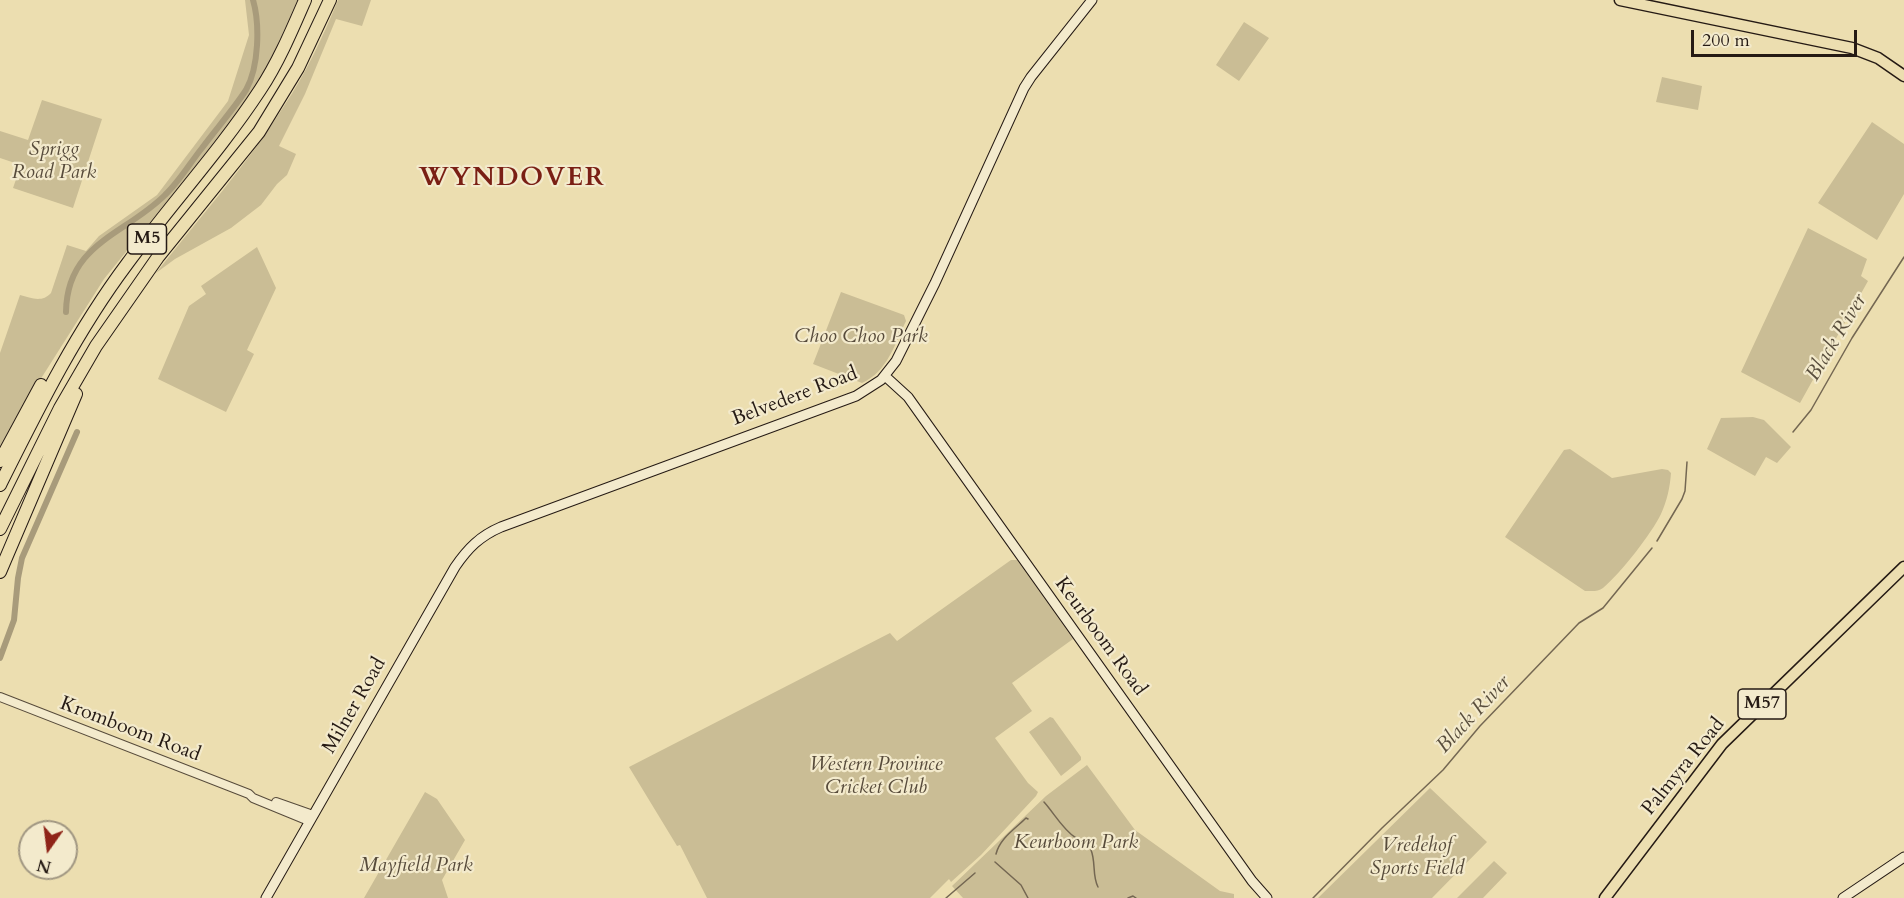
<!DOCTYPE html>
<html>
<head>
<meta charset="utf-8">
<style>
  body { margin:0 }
  #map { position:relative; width:1904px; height:898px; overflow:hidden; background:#ecdeb0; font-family:Cardo,serif }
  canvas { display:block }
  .north { position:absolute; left:18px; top:820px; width:60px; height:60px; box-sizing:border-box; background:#f3eacc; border:2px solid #a19782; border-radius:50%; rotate:194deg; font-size:16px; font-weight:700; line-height:24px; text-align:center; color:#251a14 }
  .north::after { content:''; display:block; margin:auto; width:21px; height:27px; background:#8f2418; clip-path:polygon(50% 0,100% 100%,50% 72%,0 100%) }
  .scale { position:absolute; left:1691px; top:30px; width:166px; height:27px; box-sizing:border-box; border:3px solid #251a14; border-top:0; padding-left:8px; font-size:18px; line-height:21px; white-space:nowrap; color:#251a14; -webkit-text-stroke:4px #f3eacc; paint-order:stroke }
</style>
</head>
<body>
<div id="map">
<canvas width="1904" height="898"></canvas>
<div class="north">N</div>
<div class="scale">200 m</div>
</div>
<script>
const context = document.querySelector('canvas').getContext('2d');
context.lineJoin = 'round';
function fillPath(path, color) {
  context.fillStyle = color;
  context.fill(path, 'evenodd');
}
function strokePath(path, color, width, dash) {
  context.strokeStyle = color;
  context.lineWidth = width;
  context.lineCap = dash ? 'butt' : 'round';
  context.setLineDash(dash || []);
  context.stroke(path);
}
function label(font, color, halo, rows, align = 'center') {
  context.font = font + ' Cardo,serif';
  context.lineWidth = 4.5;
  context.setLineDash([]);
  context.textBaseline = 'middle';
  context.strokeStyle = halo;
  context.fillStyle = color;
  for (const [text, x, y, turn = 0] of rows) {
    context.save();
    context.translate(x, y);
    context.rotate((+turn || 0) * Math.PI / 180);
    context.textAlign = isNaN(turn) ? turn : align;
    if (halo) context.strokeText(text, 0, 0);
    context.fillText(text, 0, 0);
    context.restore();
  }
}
fillPath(new Path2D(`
  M245,0H301L273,58L242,109L104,279L35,388L0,452V353L20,295C31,298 42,303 51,293L67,245L86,251L99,236L157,195L228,101L249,35Z
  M338,0H371L362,26L336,19L305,94L279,146L296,154L287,175L277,184L261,205L231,228L175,259L156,273C199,218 247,165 284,106C306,73 323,37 338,0Z
  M1244,22L1269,38L1239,81L1216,65Z
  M1662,77L1702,86L1698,110L1656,102Z
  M42,100L102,119L73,208L13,188L21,165L0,158V131L28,140Z
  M1872,122L1904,144V194L1877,240L1818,203Z
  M1808,228L1867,259L1861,276L1868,281L1800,403L1741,372Z
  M257,247L276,288L247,350L254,354L226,412L158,379L189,306L206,294L201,286Z
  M841,292L904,315L906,321C895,344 887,372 862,383L813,364Z
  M1753,417L1764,420L1791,447L1777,463L1766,457L1755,476L1707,449L1721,418Z
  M1570,449L1612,478L1662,469L1668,470L1671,473C1670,487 1667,501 1661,514C1652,533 1620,574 1603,588C1598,592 1592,591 1585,591L1505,537L1564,450Z
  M1011,560H1017L1073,639L1012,683L1032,711L995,738L1028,783L1038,792L1036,796L981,855L951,882L949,879L930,898H707L680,845L677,846L629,767L890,633L897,641Z
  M1050,717L1053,718L1081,757V760L1061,776L1029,732Z
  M1087,765L1135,830L1220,891L1234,894V898H963L952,886L1046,796Z
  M1430,788L1487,842L1432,898H1318Z
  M425,792L437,799L465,840L442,880L448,898H364Z
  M1494,861L1507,873L1483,898H1457Z`), '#cabd95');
strokePath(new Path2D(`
  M1793,432L1811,410L1852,338L1904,257
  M1657,541L1682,499L1685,491L1687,462
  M1044,802C1054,813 1063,830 1076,838C1083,843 1087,841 1091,850C1096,862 1092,876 1098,887
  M996,854C1000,838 1015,829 1026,818L1028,819
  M995,862L1021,885L1028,898
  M946,898L975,873
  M1128,898L1133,896L1136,898
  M1313,898L1382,828L1443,770L1480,726L1579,623L1603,608L1652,548`), '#746752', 1.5);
strokePath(new Path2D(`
  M66,312C67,243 125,235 165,195C179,182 190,163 202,148C216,129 233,110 246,90C259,67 260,24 253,0
  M0,658L14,620L18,578L22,558L77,432`), '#a89b7b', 6);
const tertiary = new Path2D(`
  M0,697L249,794L253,798L309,821
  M276,802L313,815`);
const secondary = new Path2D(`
  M885,376L908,397L1252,881L1267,898
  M266,898L455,567C468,548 480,536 501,527L856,396L881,380L896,361L935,283L1024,88L1031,77L1092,0
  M1843,898L1904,857`);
const primary = new Path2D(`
  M1620,0L1852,48L1878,58L1904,76
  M1605,898L1722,744L1904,567`);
const motorway = new Path2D(`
  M0,461L41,385
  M0,485C38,409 76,332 127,264C170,205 220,151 260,90C278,63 292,30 305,0
  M0,529L60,408L96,346L158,257L259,132L298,68L330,0
  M0,572L76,394`);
strokePath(tertiary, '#574b3b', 10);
strokePath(secondary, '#251a14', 11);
strokePath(primary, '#251a14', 13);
strokePath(motorway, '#251a14', 14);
strokePath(tertiary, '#f3eacc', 8);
strokePath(secondary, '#f3eacc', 9);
strokePath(primary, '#ecdeb0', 10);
strokePath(motorway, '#ecdeb0', 12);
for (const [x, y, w] of [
  [147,239,39],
  [1762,704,48]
]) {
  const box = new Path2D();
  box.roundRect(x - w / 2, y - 15, w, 30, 4.5);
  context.fillStyle = '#f3eacc';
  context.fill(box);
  strokePath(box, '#251a14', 1.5);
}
label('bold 18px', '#251a14', null, [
  ["M5",147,239],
  ["M57",1762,704]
]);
label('italic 20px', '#574b3b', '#f3eacc', [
  ["Sprigg",54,150],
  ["Road Park",54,173],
  ["Choo Choo Park",861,337],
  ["Western Province",876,765],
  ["Cricket Club",876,788],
  ["Keurboom Park",1076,843],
  ["Vredehof",1417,846],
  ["Sports Field",1417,869],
  ["Mayfield Park",416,866]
]);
label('20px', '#251a14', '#f3eacc', [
  ["Belvedere Road",795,397,-21],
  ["Keurboom Road",1100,637,54],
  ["Milner Road",355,706,-60],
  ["Kromboom Road",130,730,21],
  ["Palmyra Road",1684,767,-51]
]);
label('italic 21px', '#594e3d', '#f3eacc', [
  ["Black River",1837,338,-59],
  ["Black River",1474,715,-47]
]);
context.letterSpacing = '1.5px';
label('bold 26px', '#7a1f14', '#f3eacc', [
  ["WYNDOVER",512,179]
]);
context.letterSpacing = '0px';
</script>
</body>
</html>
